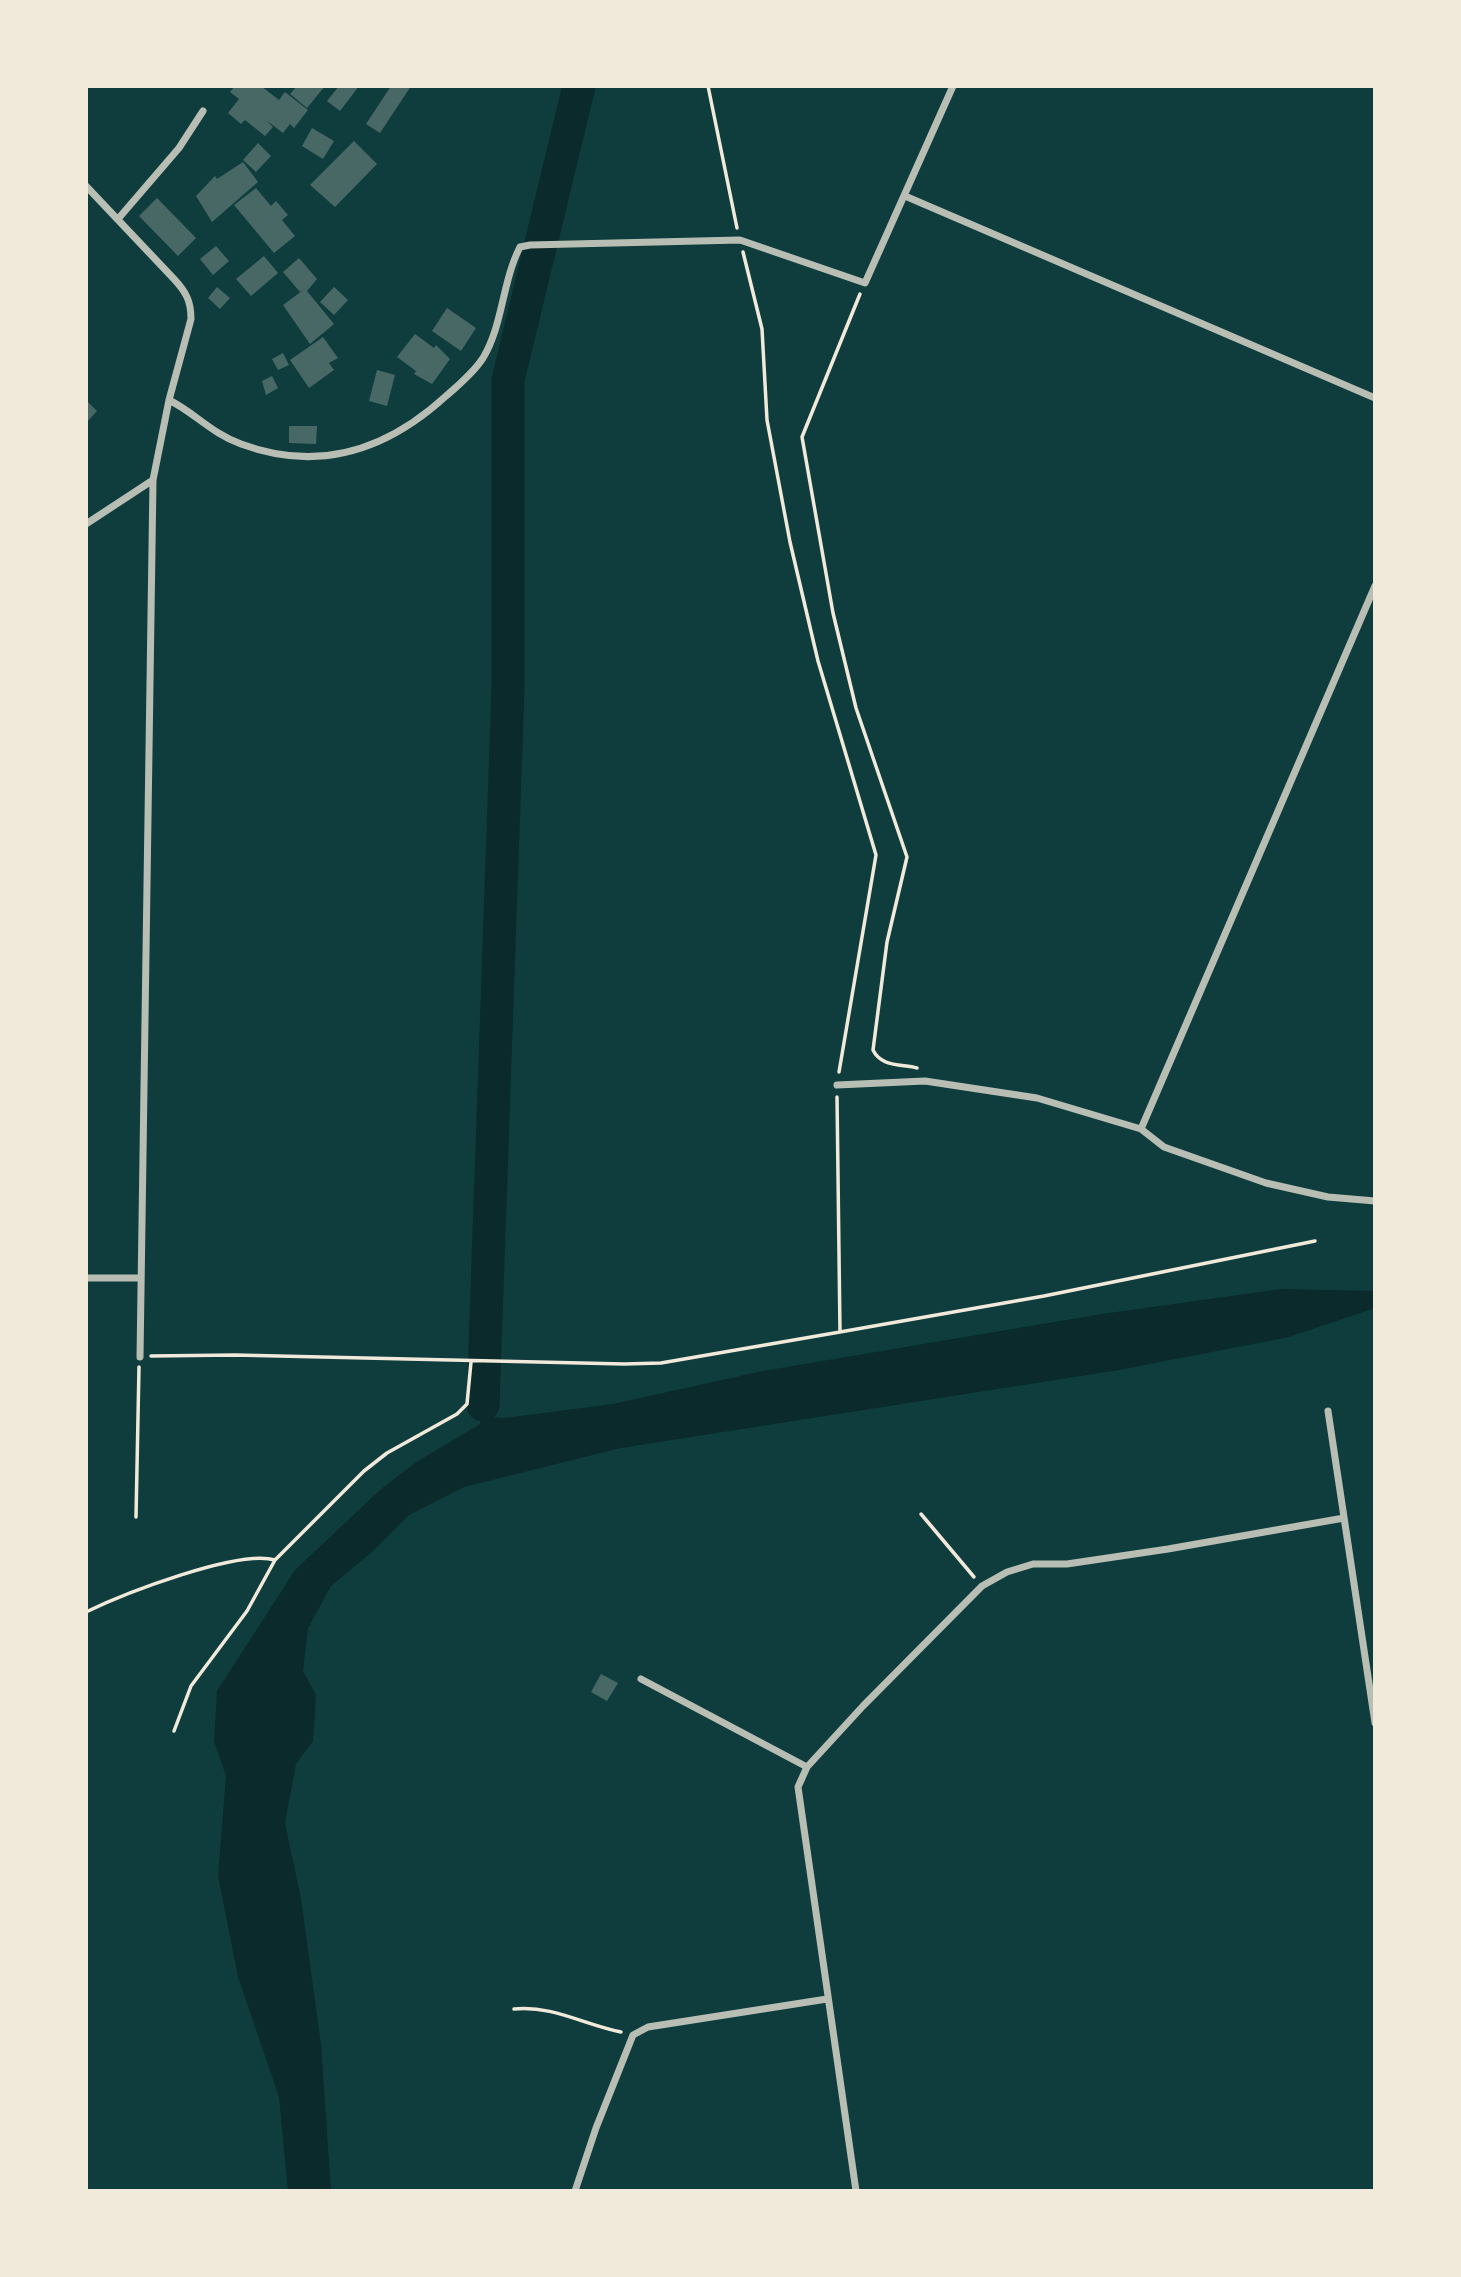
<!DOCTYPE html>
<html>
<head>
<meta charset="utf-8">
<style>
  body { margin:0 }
  #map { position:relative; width:1461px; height:2277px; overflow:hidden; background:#0f3d3e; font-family:"DejaVu Sans",sans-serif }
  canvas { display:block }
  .frame { position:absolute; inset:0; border:88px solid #f1e9da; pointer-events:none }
</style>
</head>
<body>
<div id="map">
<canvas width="1461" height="2277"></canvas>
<div class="frame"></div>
</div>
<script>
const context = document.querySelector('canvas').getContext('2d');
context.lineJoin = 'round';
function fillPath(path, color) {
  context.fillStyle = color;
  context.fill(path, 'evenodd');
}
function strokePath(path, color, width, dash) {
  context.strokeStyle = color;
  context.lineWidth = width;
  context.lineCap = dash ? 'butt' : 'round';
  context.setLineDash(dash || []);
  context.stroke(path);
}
fillPath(new Path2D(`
  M1281,1289L1375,1291V1308L1289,1337L1119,1370L621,1448L464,1487L409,1515L373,1551L331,1586L308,1628L303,1671L316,1695L313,1741L296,1764L285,1823L301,1899L321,2044L331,2191H288L279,2097L238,1977L218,1876L226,1776L214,1741L217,1691L295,1570L381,1489L418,1461L480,1424L483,1364H488L490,1417L504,1418L613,1404L763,1371L1102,1314Z`), '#0a2a2b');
strokePath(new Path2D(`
  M483,1405L508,688V380L579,86`), '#0a2a2b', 33);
fillPath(new Path2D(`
  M235,86H261L279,100L285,92L308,110L294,128L290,124L283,133L266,120L273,127L265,136L245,120L241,124L228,113L239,99L230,92Z
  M297,86H325L307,108L290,94Z
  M339,86H359L340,111L327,101Z
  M391,86H411L380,133L366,124Z
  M312,128L334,141L323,159L302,146Z
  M354,141L377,164L335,207L310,185Z
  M258,143L271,156L256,172L243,160Z
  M243,162L258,182L212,222L196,196L215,176L217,179Z
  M256,188L271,206L276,201L288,215L282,220L295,236L274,253L234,205Z
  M157,198L196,238L178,256L139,216Z
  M216,246L229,261L213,275L200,259Z
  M264,256L278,273L251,296L236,279Z
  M299,258L317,279L307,291L334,324L310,344L283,305L306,288L300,292L283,272Z
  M217,287L230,298L220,309L208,298Z
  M334,287L348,300L334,315L320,302Z
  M447,308L476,328L461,351L432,331Z
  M415,334L434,348L436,345L450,359L432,384L414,374L416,371L397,357Z
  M323,337L338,358L329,363L334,370L309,388L290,360Z
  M283,353L289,365L278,370L272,359Z
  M377,370L395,375L387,406L369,401Z
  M272,376L278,388L266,395L262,381Z
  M86,400L97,411L86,423Z
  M289,426H317L316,444L289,443Z
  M601,1674L618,1683L607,1701L591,1692Z`), '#486865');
strokePath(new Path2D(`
  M708,86L737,228
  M743,252L762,329L767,420L790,542L818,661L876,855L839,1072
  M860,294L802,437L833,613L856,708L907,857L887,942L873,1050C881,1067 901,1064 917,1068
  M840,1332L1044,1296L1315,1241
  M151,1356L235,1355L624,1364L661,1363L840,1332L837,1097
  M921,1514L974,1577
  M136,1517L139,1367
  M86,1612C123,1594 238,1549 275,1560
  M174,1731L191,1686L247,1611L275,1560L364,1471L387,1453L457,1414L467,1404L471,1362
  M514,2009C552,2005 585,2025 621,2032`), '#f1e9da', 3.5);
strokePath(new Path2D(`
  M86,186L174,279C186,292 191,301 191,319L169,400L153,480L140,1357
  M905,196L1375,398
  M118,219L179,148L203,111
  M169,400C195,413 211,433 241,444C319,473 387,450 446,396C459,385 474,372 483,358C503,325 502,282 520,247L530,245L740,240L865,283L953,86
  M86,524L153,480
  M837,1085L925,1081L1037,1098L1141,1129L1164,1147L1266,1183L1328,1197L1375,1201
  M1141,1129L1375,586
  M86,1278H139
  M1328,1411L1375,1723
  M641,1679L807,1767
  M575,2191L596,2128L633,2035L648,2027L827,1999
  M856,2191L798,1787L807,1767L863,1706L982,1586L1007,1572L1033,1564H1067L1168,1549L1344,1518`), '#b8beb3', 7);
</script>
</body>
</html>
